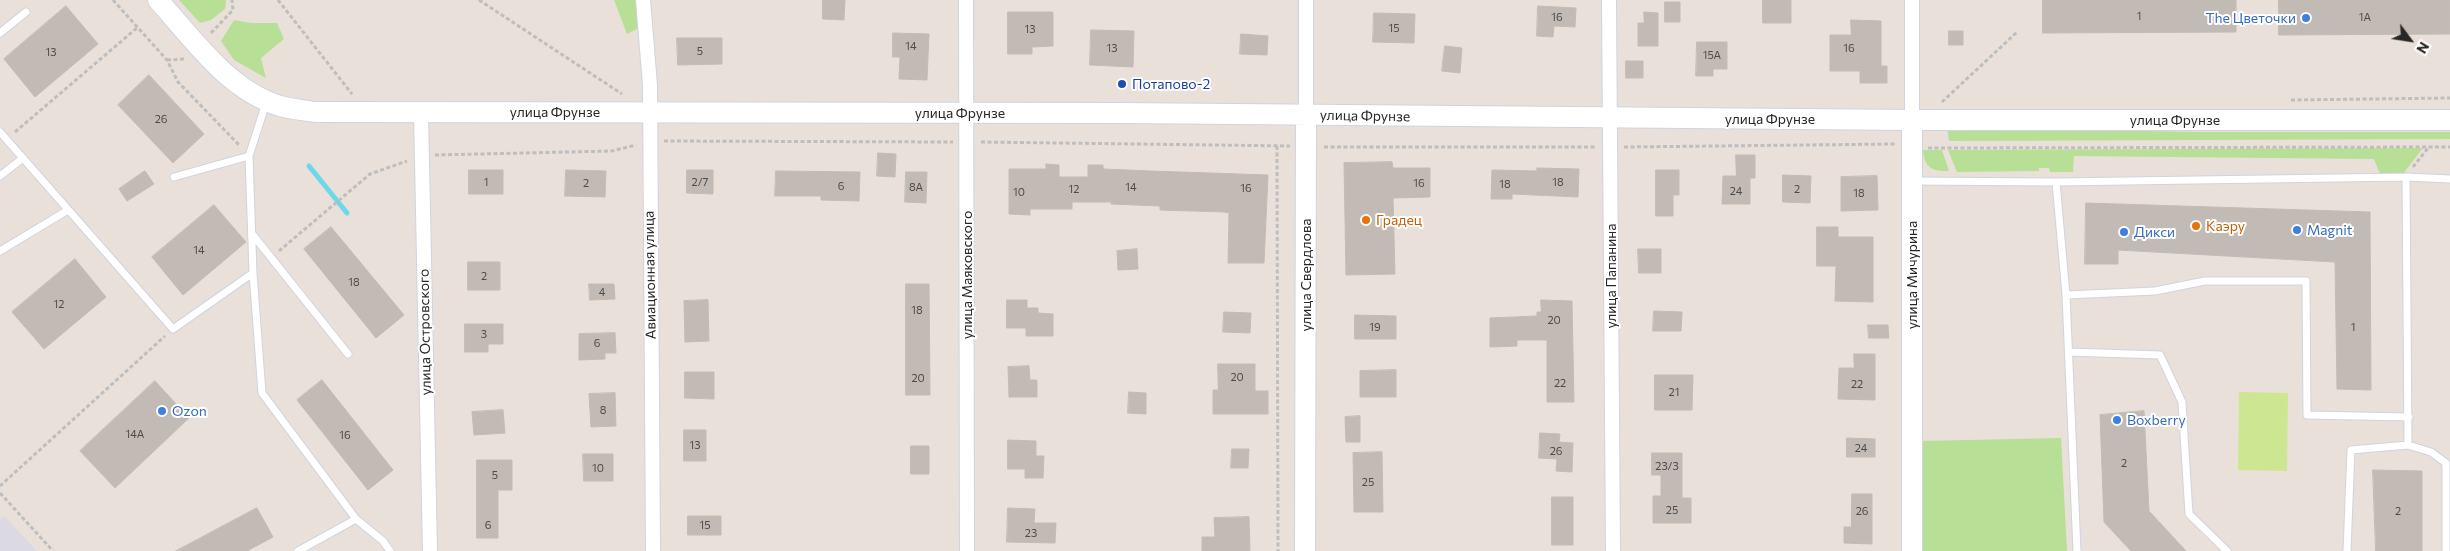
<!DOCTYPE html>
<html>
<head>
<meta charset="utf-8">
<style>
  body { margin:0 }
  #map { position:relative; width:2450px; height:551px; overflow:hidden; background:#e9e0d9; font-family:Commissioner,sans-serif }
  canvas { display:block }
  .north { position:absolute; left:2385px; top:15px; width:50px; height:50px; -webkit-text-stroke:4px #fff; paint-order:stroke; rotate:121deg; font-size:14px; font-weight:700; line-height:20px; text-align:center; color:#272727 }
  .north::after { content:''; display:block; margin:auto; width:18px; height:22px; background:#272727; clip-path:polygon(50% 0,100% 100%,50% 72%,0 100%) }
</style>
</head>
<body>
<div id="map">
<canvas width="2450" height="551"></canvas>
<div class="north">N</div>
</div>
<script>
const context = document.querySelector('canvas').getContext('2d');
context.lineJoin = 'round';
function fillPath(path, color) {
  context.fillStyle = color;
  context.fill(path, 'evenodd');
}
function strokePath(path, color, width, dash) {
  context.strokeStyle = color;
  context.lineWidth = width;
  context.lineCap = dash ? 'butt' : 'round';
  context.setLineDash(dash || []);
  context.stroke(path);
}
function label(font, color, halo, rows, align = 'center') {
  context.font = font + ' Commissioner,sans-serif';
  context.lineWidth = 4;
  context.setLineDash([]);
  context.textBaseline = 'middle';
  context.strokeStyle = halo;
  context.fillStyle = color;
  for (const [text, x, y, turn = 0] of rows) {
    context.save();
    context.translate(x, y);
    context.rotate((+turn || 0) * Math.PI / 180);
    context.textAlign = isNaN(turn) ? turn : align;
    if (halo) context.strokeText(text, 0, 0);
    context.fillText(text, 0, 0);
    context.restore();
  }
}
fillPath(new Path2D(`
  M4,516L37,551H0V519Z`), '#dbd9e2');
fillPath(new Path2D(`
  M179,0H226L225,9L211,20L200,23Z
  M614,0H640L643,26L627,34Z
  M234,20L251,23H277L284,39L261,58L266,78L234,60L221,41Z
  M1947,127L2199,132H2450V139L1949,141Z
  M2423,148L2403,174H2380L2374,159L2074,156L2073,172H2050L2049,168H2039V171L1957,172L1948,150Z
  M1923,150H1942L1949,171C1932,172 1924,167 1923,150Z
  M2061,438L2067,551H1923L1922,441Z`), '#b8df96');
fillPath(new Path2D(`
  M2239,392L2288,393L2287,471L2238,470Z`), '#cde692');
strokePath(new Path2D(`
  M309,166L347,213`), '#6ed8e9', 5);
const building = new Path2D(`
  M823,0H845L844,20L823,19Z
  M1763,0H1791V23H1763Z
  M2043,0H2236V32L2043,33Z
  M2279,0H2450V34L2279,35Z
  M1665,2H1680V22H1665Z
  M66,6L98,44L35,97L4,59Z
  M1538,6L1576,8L1575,27L1554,26L1553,37L1537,36Z
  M1008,12H1053V46L1032,47V54H1008Z
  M1644,12L1658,13V46H1638V23H1644Z
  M1374,13L1415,14L1414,43L1373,42Z
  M1851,20L1881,21V66H1887V83H1860V71H1830V35H1851Z
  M1091,30L1134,31L1133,67L1090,65Z
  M1949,31H1963V45H1949Z
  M893,33L929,34L927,80L899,79L900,57H893Z
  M1241,34L1268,36L1267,55L1240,54Z
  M677,38H722V64L678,65Z
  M1697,42H1727V69H1713V76H1696Z
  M1445,46L1462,48L1460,73L1442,71Z
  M1626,61H1643V78H1626Z
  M149,75L204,134L173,163L118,105Z
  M878,153L896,154L895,177L877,176Z
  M1736,155H1755V178H1750V204H1722L1723,176H1736Z
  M1392,162L1393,168H1430V197L1393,198L1395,274L1346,275L1344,163Z
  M1046,164L1059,165V177H1088V165H1103V169L1151,171L1268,175L1264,263H1228L1229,213L1224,212L1160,210V206L1111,204V202H1072V209H1030V215L1009,214V169H1046Z
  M1537,168L1579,169L1578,197L1512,194V199H1491L1492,170L1537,171Z
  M469,170H503V194H469Z
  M566,170L606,171L605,197L565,196Z
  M687,170H713V194L687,193Z
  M1656,170H1679V195H1673V216H1656Z
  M145,171L154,184L127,201L119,189Z
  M776,171L860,172L859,201L821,200V196H775Z
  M906,172H927L926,203L905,202Z
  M1783,175L1811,176L1810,203L1783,202Z
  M1877,176L1878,210L1841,211V177Z
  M2086,203L2370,212L2371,390L2337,389L2335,262L2118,250V264H2085Z
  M214,205L246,242L183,295L152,257Z
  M331,227L404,315L376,338L304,249Z
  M1817,227H1838V237H1873V302L1835,301L1836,266H1817Z
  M1137,249L1138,269L1118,270L1117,251Z
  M1638,249H1661V273H1639Z
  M75,259L106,297L44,349L12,312Z
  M468,262H500V290H468Z
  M589,284H614L615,299L590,300Z
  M906,284H929L930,395H906Z
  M708,300L709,341L685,342L684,301Z
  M1007,300H1027V308H1038V313L1053,314V336H1026V328H1007Z
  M1541,300L1572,301L1574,402H1547V340H1517V346L1490,347V318L1537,316V312H1541Z
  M1654,311L1682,312L1681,331H1653Z
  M1224,312L1251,313L1250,333L1223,332Z
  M1355,315L1396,316V339H1355Z
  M465,324H503V344H488V352H465Z
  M1868,325H1888L1889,338H1869Z
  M615,333L616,353H605V359L579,360V334Z
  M1854,354H1875V400L1838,399L1839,368H1854Z
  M1218,364H1255V391H1268V414H1213V390H1218Z
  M1029,366L1030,380H1037V397H1009L1008,367Z
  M1396,370V397H1360V371Z
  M685,372H714V399L685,398Z
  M1655,375H1693L1692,410H1655Z
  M322,380L393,470L368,490L297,400Z
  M155,381L189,418L115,488L80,451Z
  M1129,392L1146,393V414L1128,413Z
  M615,393L616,426L591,427L589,394Z
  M503,410L505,433L474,435L472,412Z
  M2144,411L2149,511L2186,551H2131L2104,522L2100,415Z
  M1360,416V442H1346L1345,417Z
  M684,430H706V461H684Z
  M1540,433L1560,434L1559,442L1573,443L1572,472L1556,471L1557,459L1539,458Z
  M1847,438L1875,439V457H1847Z
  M1008,440L1036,441V456H1044L1043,478H1025V469H1008Z
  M911,446H929V474H911Z
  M1232,449H1249L1248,468H1231Z
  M1382,452L1383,512H1354L1353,453Z
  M1652,453H1682V498H1691V523H1653V496H1661V475H1652Z
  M583,454H613V481H584Z
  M477,460H512V490H498V538H477Z
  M2373,470L2422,471V551H2376Z
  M1852,494H1872V544L1844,543V527H1851Z
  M1552,497H1573V545H1552Z
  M257,508L273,537L247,551H176Z
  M1008,508L1035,509L1034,523H1056L1055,543L1007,542Z
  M688,516H721V535H688Z
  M1249,517L1250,551H1202V537H1215L1214,518Z`);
fillPath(building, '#c1bab5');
strokePath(building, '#c4bcb3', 1);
const lane = new Path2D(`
  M0,33L26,12
  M0,132L173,329L253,273L249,156L266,103
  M0,176L23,158
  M174,177L249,156
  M2406,177L2450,179
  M1913,181L2056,182L2406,177L2408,445L2431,452L2446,463V551
  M2056,182L2066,295L2077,551
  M253,235L348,354
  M0,251L68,210
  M253,273L262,393L356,519L383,541L390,551
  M2066,295L2155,291L2205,281H2306L2307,415L2409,417
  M2069,352L2160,355L2182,402L2189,514L2227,551
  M298,551L356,519
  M2347,551L2351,450L2408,445`);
const street = new Path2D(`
  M643,0L650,85L653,551
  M966,0L967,551
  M1609,0L1613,551
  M421,113L430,551
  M1306,115V0
  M1912,120V0`);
const secondary = new Path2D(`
  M158,0C193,39 228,90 280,106C291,109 303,110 315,112L1120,113L1912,120H2450
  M1305,551L1306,115
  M1912,551V120`);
strokePath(lane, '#ced4e0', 9);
strokePath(street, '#ced4e0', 16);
strokePath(secondary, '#ced4e0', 22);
strokePath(new Path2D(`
  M113,0L167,60L178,82L240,146
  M278,0L352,94
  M479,0L622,94
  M211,33L233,10L232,0
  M167,60L185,59
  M2291,100L2450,98
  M1942,102L2017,32
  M15,132L138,27
  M664,141L953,142
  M981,142L1290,146
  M1277,146L1278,551
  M1324,147H1595
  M1624,147L1895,144
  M1928,148L2450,147
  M435,155L612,151L636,145
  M2413,167L2428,148
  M279,251L370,174L407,161
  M0,486L165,336
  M0,493L53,551`), '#bebebe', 3, [4, 2.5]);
strokePath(lane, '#fff', 7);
strokePath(street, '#fff', 14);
strokePath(secondary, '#fff', 20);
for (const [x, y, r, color] of [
  [2306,18,5,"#3f7fe0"],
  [1122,84,5,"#1a4fb4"],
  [1366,220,5,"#e8710a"],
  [2196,226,5,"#e8710a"],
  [2297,230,5,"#3f7fe0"],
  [2124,232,5,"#3f7fe0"],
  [162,411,5,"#3f7fe0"],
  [2117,420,5,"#3f7fe0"]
]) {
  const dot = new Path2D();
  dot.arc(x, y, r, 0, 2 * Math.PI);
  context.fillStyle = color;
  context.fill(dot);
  strokePath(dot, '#fff', 2);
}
label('11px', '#4e4c4a', null, [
  ["1",2139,16],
  ["16",1557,17],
  ["1А",2365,17],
  ["15",1394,28],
  ["13",1030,29],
  ["14",911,46],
  ["13",1112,48],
  ["16",1849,48],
  ["5",700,51],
  ["13",51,52],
  ["15А",1712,55],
  ["26",161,119],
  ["1",486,182],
  ["2/7",700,182],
  ["18",1558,182],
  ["2",586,183],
  ["16",1419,183],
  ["18",1505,184],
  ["6",841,186],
  ["8А",916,187],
  ["14",1131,187],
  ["16",1246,188],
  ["12",1074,189],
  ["2",1797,189],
  ["24",1736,191],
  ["10",1019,192],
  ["18",1859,193],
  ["14",199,250],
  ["2",484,276],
  ["18",354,282],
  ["4",602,292],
  ["12",59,304],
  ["18",917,310],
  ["20",1554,320],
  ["19",1375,327],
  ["1",2353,327],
  ["3",484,334],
  ["6",597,343],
  ["20",1237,377],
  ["20",918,378],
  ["22",1560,383],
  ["22",1857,384],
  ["21",1674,392],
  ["8",603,410],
  ["14А",135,434],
  ["16",345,435],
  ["13",695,445],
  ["24",1861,448],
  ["26",1556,451],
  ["2",2124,463],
  ["23/3",1667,466],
  ["10",598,468],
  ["5",495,475],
  ["25",1368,482],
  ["25",1672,510],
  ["26",1862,511],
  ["2",2398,511],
  ["6",488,525],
  ["15",705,525],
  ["23",1031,533]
]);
label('14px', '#366cbe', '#fff', [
  ["The Цветочки",2296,18,"right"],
  ["Magnit",2307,230],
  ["Дикси",2134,232],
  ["Ozon",172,411],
  ["Boxberry",2127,420]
], 'left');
label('14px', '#164399', '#fff', [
  ["Потапово-2",1132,84]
], 'left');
label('14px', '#272727', '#fff', [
  ["улица Фрунзе",555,112],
  ["улица Фрунзе",960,113],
  ["улица Фрунзе",1365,116,1],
  ["улица Фрунзе",1770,119],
  ["улица Фрунзе",2175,120],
  ["Авиационная улица",650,275,-91],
  ["улица Маяковского",967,275,-90],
  ["улица Свердлова",1306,275,-90],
  ["улица Мичурина",1912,275,-90],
  ["улица Папанина",1611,276,-90],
  ["улица Островского",425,332,-91]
]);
label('14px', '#c56008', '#fff', [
  ["Градец",1376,220],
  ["Каэру",2206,226]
], 'left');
</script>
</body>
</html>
